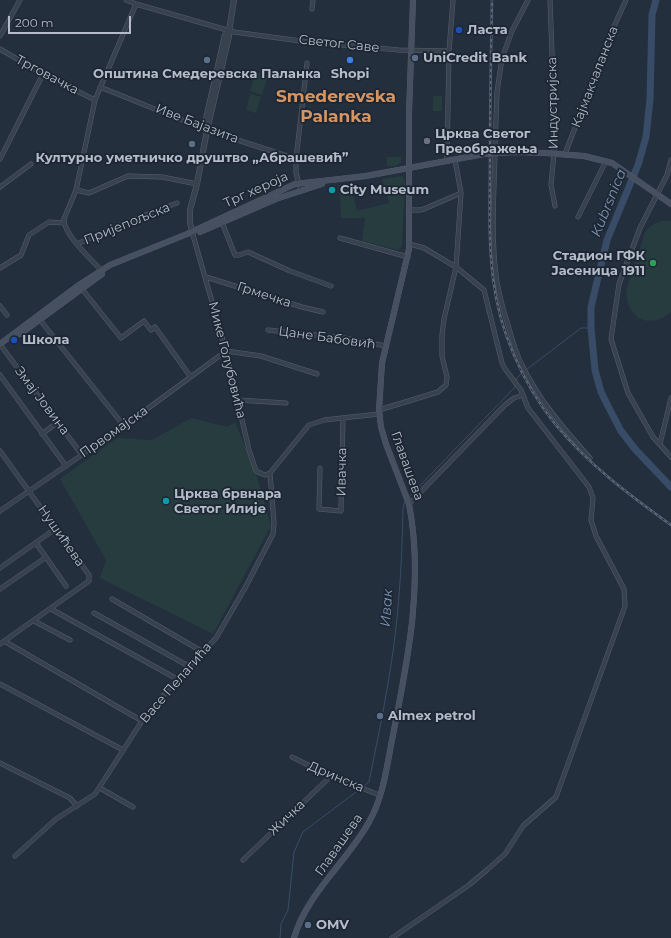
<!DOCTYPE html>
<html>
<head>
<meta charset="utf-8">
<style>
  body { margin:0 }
  #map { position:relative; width:671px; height:938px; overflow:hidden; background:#242f3e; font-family:Montserrat,sans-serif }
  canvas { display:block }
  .scale { position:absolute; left:8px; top:16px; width:123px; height:18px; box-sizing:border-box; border:2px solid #b4bcc9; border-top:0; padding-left:5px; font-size:12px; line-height:14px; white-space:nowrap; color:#b4bcc9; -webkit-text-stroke:3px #1d2633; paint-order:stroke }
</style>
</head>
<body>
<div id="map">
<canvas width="671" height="938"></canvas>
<div class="scale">200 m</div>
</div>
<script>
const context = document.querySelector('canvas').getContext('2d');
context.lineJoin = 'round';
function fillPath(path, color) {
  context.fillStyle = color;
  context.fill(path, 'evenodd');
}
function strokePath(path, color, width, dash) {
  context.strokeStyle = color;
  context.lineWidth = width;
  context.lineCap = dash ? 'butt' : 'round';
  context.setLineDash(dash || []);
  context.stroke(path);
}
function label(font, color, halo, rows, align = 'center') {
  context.font = font + ' Montserrat,sans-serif';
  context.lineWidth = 3.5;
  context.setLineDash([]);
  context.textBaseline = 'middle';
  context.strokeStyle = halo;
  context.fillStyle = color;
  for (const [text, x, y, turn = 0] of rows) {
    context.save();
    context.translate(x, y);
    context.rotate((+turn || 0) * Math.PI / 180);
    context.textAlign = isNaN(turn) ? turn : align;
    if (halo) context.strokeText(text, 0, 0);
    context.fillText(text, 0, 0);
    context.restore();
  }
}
fillPath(new Path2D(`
  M256,72L268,76L262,95L250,91Z
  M250,94L261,97L256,113L246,110Z
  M433,96H442V111H433Z
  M387,157H401V162L396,166H387Z
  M402,176L404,179L405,182L402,246L398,250L362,241L365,218H341L339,185L350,183L357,211L389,203L382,179Z
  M661,221H671V312C649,330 627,319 626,291L646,230L654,224Z
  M191,418L227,427L235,422L255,470L271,526L213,634L100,578L106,560L60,479L117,438L152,440Z`), '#263c3f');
strokePath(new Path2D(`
  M526,370L581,328H591
  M515,381L523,371
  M409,497L515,387L514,384
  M362,787L369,782C375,751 382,720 387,689C398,630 402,568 403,508L405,501
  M280,938L281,924L288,910L294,852L303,832L360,789`), '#394c67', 1);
strokePath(new Path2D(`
  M656,0L652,15L650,99L646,137L638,165L607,240L591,307V328L595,370L601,392L609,408L621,431L635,449L671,487`), '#394c67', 7);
const minor = new Path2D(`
  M126,0L136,4L234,32L308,42L399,50L449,51
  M550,0L554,107V153L551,185L555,206
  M312,9L313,0
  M0,36L20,0
  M0,49L43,74L95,100
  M100,87L207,130L296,159
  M495,146L497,92L502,58L512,31L528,0
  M495,153C494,194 491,235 496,275C498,292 503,309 508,325C512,338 515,351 521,363C538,399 564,429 590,458
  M565,154L611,33L626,0
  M0,159L43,74
  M671,160L667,175L640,228L619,284L611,339L628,393L653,437L671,457
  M447,161L449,51L453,0
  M0,187L31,164
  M76,190L89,193L128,176L162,177L197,184
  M301,191L296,173V159L307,63
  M409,210H420L424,209L461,193
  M578,217L606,161
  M221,220L235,255H239L248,252L290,271L331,286
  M193,235L226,351L249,450L256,471L260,473L265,475L270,473
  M340,238L408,257
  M77,244L127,222L177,203
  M0,268L21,255L29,235L49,222L64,223
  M101,270C91,259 63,234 64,219L76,190L95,100L136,4
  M206,277L302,307L323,312
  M82,289L121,338L144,321L151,330L155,327L190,376
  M0,306L7,315
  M40,320L124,426
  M268,330L344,338L386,346
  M2,347L82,455
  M0,375L66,466
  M237,400L286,403
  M379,410L438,392L446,385L447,377L442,356V335L444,319L456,267L461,193L455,160
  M42,434L58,422
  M660,444L671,398
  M0,451L89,575V581L0,644
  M320,468L319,509L341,511L343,418
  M270,473L309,425L324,420L379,414
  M409,504L505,405L514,398L523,395
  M0,511L124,426L226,351L261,356L317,374
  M36,543L66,586
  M0,568L55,529
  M0,589L45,558
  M112,599L203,652
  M51,609L177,679
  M94,613L190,667
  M34,621L70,640
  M4,641L142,721
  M0,684L123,750
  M292,757L320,771L379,795
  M0,763L70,798L77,806
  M100,788L133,807
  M15,856L56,819L95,794L142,721L177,679L216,638L245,588L273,534L274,523L270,473
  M243,860L331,776
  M392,938L469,885L488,869L505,854L523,826L556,797L625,606L624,589L596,536L591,520L593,498L589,487L528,408L521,390L505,369L502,363L484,290L456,267L424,248L410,244`);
const tertiary = new Path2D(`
  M206,128V119L225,35L229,31
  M193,235L190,223V210L197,184L207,130L229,36V31L234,0`);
const secondary = new Path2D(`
  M200,232L276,199L322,184
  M20,334L102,274
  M0,344L79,285L110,265L187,234L295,184L366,176L484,154L515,152L545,153L584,156L612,163L671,204
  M294,938C307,893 347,862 369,822C384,796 387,764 393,735C408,659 424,581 409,504L386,444L381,427L379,410L382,363L409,249V113L413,0`);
strokePath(minor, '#565f6c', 5);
strokePath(tertiary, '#565f6c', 6);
strokePath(secondary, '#565f6c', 6);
strokePath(minor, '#38414e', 4);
strokePath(tertiary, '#38414e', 5);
strokePath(secondary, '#465061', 5.5);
const rail = new Path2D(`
  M492,0C491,53 490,107 490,160C490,199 488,239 493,278C499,330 522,383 555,424C589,465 628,494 671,525`);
strokePath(rail, '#5a6575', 2.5);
strokePath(rail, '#1d2633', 1, [3]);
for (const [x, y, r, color] of [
  [459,30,4,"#1a4fb4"],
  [415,58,4,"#5c6f8a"],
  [207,60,4,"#5c6f8a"],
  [350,60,4,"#3f7fe0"],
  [427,141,4,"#6b7280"],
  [192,144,4,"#5c6f8a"],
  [332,190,4,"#0f9aa8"],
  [653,263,4,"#2e9e5b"],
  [14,340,4,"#1a4fb4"],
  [166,501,4,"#0f9aa8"],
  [380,716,4,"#5c6f8a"],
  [308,925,4,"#5c6f8a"]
]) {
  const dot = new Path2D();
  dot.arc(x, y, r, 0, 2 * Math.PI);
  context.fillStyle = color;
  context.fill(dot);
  strokePath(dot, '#1d2633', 1.5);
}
label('bold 13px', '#b4bcc9', '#1d2633', [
  ["Ласта",467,30],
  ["UniCredit Bank",423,58],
  ["Општина Смедеревска Паланка",207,74,"center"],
  ["Shopi",350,74,"center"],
  ["Црква Светог",435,134],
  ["Преображења",435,149],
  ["Културно уметничко друштво „Абрашевић”",192,158,"center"],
  ["City Museum",340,190],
  ["Стадион ГФК",645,256,"right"],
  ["Јасеница 1911",645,271,"right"],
  ["Школа",22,340],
  ["Црква брвнара",174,494],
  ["Светог Илије",174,509],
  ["Almex petrol",388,716],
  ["OMV",316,925]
], 'left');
label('13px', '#b4bcc9', '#1d2633', [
  ["Светог Саве",339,44,6],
  ["Трговачка",47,75,28],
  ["Кајмакчаланска",595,77,-69],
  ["Индустријска",553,103,-91],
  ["Иве Бајазита",197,124,21],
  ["Трг хероја",256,190,-24],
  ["Пријепољска",127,224,-22],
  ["Грмечка",264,295,18],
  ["Цане Бабовић",327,338,8],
  ["Мике Голубовића",227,360,76],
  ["Змај Јовина",42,401,53],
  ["Првомајска",114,432,-35],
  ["Главашева",407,466,70],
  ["Ивачка",342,472,-89],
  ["Нушићева",61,536,55],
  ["Васе Пелагића",176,683,-49],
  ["Дринска",336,777,23],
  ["Жичка",287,818,-44],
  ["Главашева",339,845,-55]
]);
label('italic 14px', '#7c92b1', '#1d2633', [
  ["Kubrsnica",609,203,-68],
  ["Ивак",387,608,-86]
]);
label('bold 17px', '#d59563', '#1d2633', [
  ["Smederevska",336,97],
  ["Palanka",336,117]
]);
</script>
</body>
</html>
